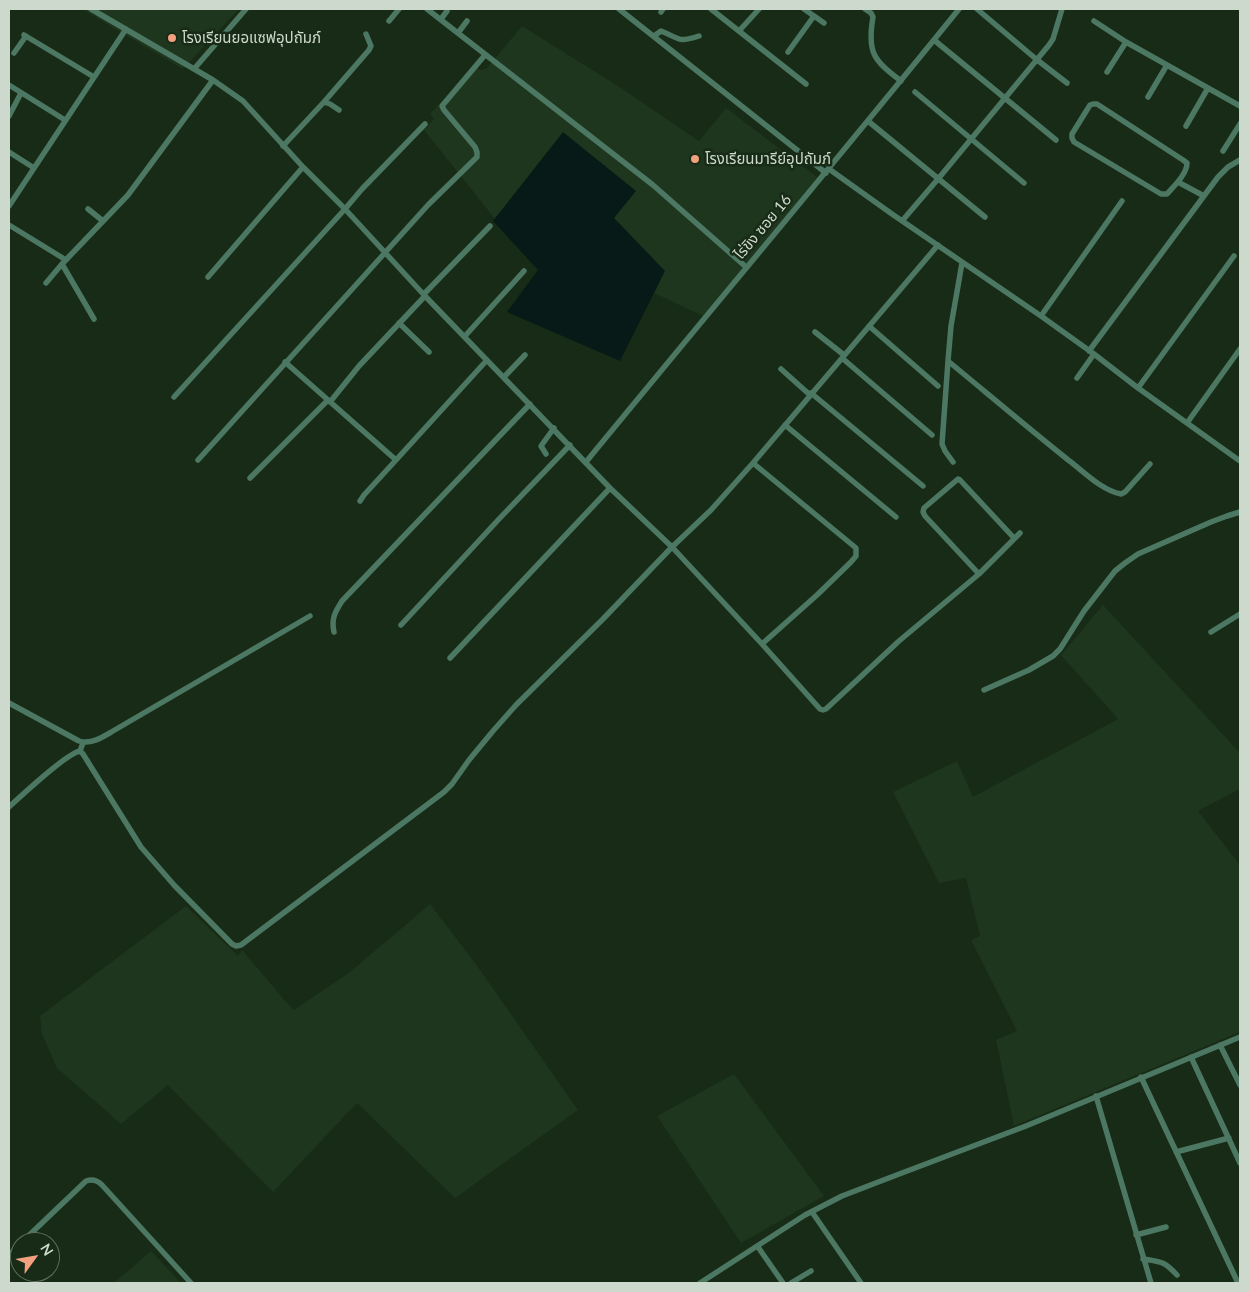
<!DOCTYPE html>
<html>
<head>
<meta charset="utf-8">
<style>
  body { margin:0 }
  #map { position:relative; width:1249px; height:1292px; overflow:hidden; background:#172b16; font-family:Lato,sans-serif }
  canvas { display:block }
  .frame { position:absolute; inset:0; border:10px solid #cdd9cc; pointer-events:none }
  .north { position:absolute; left:10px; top:1232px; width:50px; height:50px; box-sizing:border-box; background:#172b16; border:1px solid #60715f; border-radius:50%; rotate:58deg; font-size:14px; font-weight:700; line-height:20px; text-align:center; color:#cdd9cc }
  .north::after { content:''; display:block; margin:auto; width:18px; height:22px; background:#f2a07f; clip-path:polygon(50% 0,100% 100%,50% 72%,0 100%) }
</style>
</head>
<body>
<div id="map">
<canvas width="1249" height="1292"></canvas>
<div class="frame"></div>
<div class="north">N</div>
</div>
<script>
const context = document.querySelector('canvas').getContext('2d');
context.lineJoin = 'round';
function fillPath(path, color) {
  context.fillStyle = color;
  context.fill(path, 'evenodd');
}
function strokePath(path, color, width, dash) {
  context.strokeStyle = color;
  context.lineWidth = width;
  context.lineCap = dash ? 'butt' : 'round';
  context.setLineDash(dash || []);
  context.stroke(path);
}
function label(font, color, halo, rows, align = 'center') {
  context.font = font + ' Lato,"Noto Sans Thai",sans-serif';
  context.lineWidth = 5;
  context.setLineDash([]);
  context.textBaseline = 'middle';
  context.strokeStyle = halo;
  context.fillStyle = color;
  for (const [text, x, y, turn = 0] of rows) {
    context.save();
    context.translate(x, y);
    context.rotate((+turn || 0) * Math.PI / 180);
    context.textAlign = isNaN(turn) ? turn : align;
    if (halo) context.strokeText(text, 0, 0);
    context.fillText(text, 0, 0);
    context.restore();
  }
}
fillPath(new Path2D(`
  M82,9H239L184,68H181Z
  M522,26L618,86L699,141L726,108L817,177L746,267L703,316L654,293L664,271L614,218L563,133L495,219L424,130L434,119L430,114L474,65L480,70L487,68Z
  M1103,605L1240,753V789L1198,811L1240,865V1032L1014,1126L996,1040L1017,1031L971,940L980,936L966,878L939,883L893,792L957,761L973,797L1118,719L1061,655Z
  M430,904L478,967L578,1110L455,1198L357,1103L273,1192L168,1085L121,1124L57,1068L42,1034L40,1016L186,906L238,956L242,950L287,1003L294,1010L350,972Z
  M734,1074L824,1196L741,1243L657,1116Z
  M151,1251L181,1283H114Z`), '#1e361d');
fillPath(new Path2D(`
  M563,132L636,191L614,218L665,271L620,361L507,312L538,270L493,221Z`), '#071a17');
strokePath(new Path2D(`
  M91,9L213,80L243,101L303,167L345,209L425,296L610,488L672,547L762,644L820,709L823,710L826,709L899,641L979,574L1020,533
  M427,9L653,185L746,267
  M619,9L826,173
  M711,9L806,84
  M804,9L824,23
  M865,9L871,13L873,17C867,52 873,60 901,81
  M977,9L1036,59L1067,83
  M661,12L663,9
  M441,19L447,11
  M389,21L399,9
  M1094,21L1126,42L1240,106
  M739,31L759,9
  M458,33L467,21
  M24,35L94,77
  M654,36L661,31C681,39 677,43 699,36
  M934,40L1056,140
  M788,52L814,16
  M14,53L26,36
  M194,69L246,9
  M1107,72L1126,42
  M9,85L65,120
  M915,92L1024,183
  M1148,97L1167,65
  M324,102L369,50L371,46L366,34
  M1093,104H1097L1183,160L1187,163C1187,174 1174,186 1167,194H1161L1074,142L1072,138V134L1090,105Z
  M9,116L21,93
  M868,121L985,217
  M1186,126L1208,88
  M283,146L324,102L330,104L339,110
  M1223,151L1240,124
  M9,152L34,168
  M829,169L892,214L1041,316L1094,354L1138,388L1240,461
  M1178,182L1204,196
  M9,206L126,29
  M88,209L103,221
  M902,221L938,179L1049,45L1053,39L1062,9
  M9,225L66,260
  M962,263L951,326L948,361C988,394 1027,427 1067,459C1082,470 1102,491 1121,494L1125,492L1150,464
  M62,264L94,319
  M208,277L303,167
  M46,283L62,264L128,195L213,80
  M424,294L490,226
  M1041,316L1122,201
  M399,323L429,352
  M869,326L938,386
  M815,332L844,355
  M465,336L524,271
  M1089,351L1218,177L1228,167L1240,160
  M842,358L932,435
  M948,361L942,444L945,451L953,462
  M285,362L396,460L487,360
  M781,369L810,395
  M504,377L525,355
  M1077,378L1094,354
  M1138,388L1234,256
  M811,393L923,486
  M174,397L345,209L362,189L425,124
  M330,402L359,366L425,296
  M1187,423L1240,349
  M785,425L896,517
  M546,454L541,446L554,428
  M198,460L428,205L477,157V152L475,147L444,110L442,106L485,55
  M586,462C710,311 836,161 959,9
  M753,463L856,548V556L851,562L817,595L762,644
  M250,478L328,400
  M360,501L364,495L396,460
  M979,574L925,516L923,512L924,508L958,479L960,480L1014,538
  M401,625L499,519L570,445
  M334,632C331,619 335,612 342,601L530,404
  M1211,632L1240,614
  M450,658L610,488
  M984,690L1029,670L1053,656L1060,649L1084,611L1115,571L1125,563L1138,554L1211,522L1227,516L1240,512
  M9,703L79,741C91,745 103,737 113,731L310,616
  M80,751L83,754L141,847L174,885L232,944L236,946L241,945L444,792L452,784L469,760L493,731L516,705L603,619L672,547L711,510L753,463L938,245
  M9,807C21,796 67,753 80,751L83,743
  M1220,1045L1240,1085
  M1191,1057L1240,1163
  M1141,1077L1238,1283
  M1096,1096L1151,1283
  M1176,1152L1229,1138
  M812,1212L861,1283
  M1136,1235L1166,1227
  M22,1242L86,1181C92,1179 97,1180 102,1185L191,1283
  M758,1247L783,1283
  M9,1255L20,1244
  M1143,1259C1162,1262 1164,1261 1177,1275
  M700,1283L805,1215L842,1196L894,1176L1026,1126L1240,1037
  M791,1283L811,1271`), '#4c7762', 5.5);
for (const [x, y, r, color] of [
  [172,38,5,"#f2a07f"],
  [695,159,5,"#f2a07f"]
]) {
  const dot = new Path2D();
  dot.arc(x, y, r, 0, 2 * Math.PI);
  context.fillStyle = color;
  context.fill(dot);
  strokePath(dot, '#172b16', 2);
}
label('15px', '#cdd9cc', '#172b16', [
  ["โรงเรียนยอแซฟอุปถัมภ์",182,38],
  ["โรงเรียนมารีย์อุปถัมภ์",705,159]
], 'left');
label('15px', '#cdd9cc', '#172b16', [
  ["ไร่ขิง ซอย 16",763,227,-50]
]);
</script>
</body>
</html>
